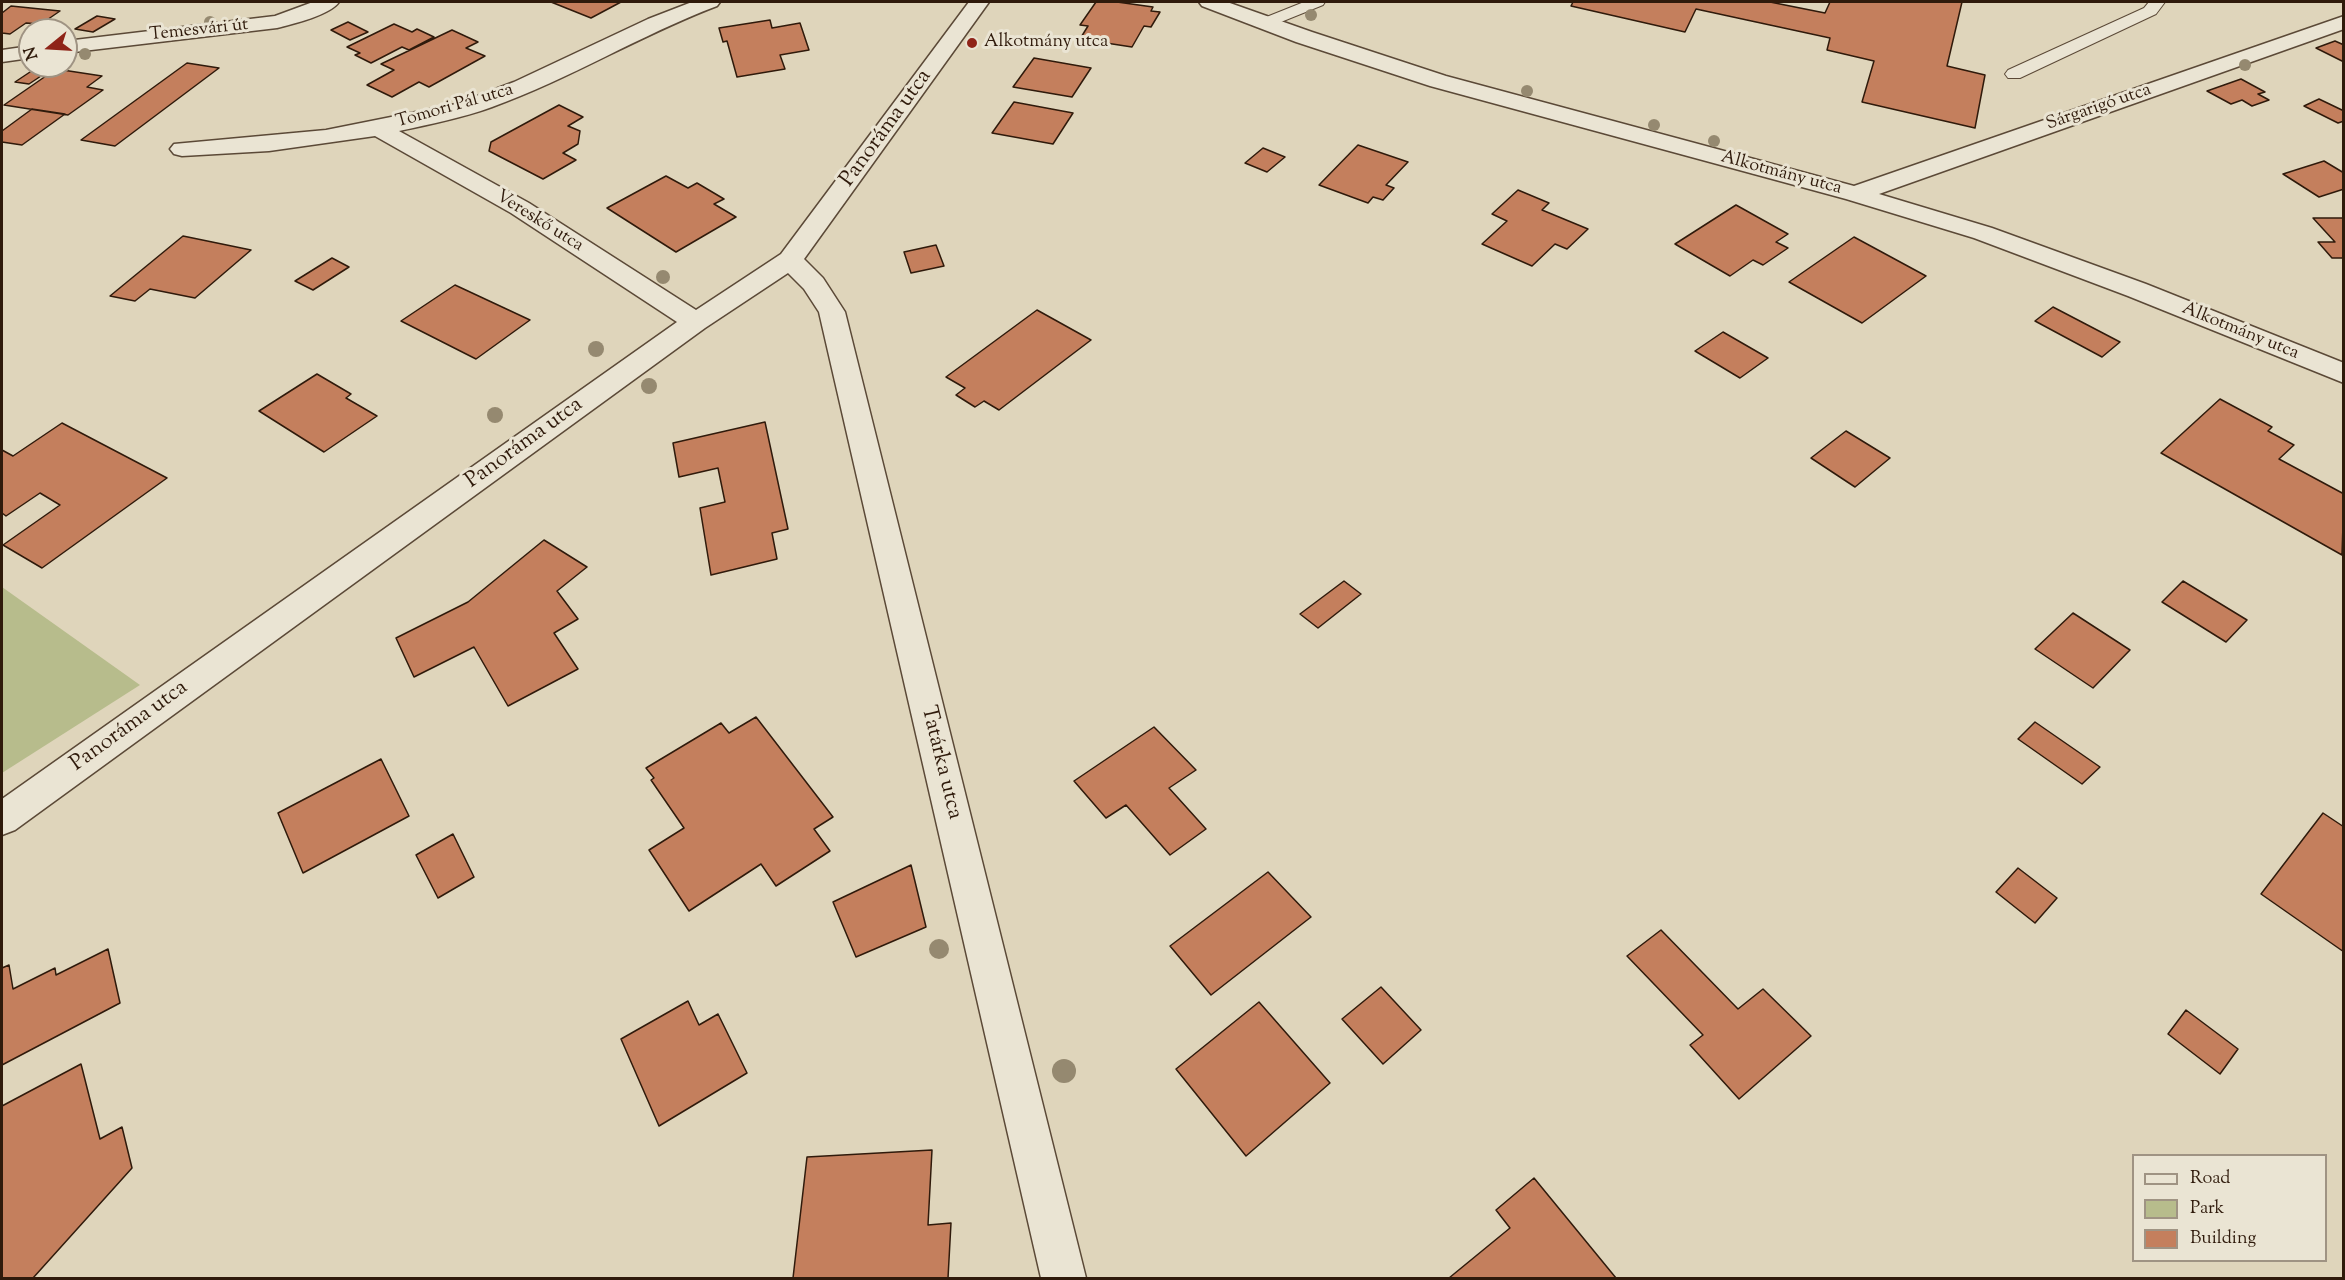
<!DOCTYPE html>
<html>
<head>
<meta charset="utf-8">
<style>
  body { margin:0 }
  #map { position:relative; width:2345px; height:1280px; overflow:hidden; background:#dfd5bb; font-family:"Sorts Mill Goudy",serif }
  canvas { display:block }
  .frame { position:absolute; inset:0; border:3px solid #2f1a0b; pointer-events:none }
  .legend { position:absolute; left:2132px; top:1154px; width:195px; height:108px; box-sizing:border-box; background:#eae4d3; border:2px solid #9f9383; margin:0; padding:8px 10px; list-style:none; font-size:18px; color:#2f1a0b }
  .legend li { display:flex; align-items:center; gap:12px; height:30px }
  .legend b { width:30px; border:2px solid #9f9383 }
  .north { position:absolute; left:18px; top:18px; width:60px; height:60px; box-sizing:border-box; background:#eae4d3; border:2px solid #9f9383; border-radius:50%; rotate:252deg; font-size:16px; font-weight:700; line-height:24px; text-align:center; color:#2f1a0b }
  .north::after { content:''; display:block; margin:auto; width:21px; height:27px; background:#8f2418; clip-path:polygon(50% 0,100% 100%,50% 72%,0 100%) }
</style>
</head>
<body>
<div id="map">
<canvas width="2345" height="1280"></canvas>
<div class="frame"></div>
<ul class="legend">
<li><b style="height:8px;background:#eae4d3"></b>Road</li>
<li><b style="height:16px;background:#b7bc8c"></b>Park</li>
<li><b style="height:16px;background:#c47f5d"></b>Building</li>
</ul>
<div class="north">N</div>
</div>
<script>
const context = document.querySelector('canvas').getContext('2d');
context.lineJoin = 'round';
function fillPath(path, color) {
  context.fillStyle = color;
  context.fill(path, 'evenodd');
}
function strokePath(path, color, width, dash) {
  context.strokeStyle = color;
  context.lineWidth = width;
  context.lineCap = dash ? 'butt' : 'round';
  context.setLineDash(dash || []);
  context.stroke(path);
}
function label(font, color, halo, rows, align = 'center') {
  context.font = font + ' "Sorts Mill Goudy",serif';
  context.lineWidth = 6;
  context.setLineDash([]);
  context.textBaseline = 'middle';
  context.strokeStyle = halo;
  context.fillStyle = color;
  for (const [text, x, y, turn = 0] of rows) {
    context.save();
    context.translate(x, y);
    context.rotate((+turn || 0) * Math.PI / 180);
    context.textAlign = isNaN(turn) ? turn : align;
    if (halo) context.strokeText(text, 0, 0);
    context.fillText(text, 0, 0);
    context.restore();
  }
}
fillPath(new Path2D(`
  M2,587L140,685L2,773Z`), '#b7bc8c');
const building = new Path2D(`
  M551,2H621L591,18Z
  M1096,2H1117L1153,7L1151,11L1160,12L1151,27L1144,26L1132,47L1080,39L1088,26L1080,25Z
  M1573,2H1770L1825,13L1830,2H1962L1947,66L1985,75L1975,128L1862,102L1874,61L1827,50L1830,38L1696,9L1685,32L1571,6Z
  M11,6L60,11L41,24L26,23L10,34L2,33V13Z
  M97,16L115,19L93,32L75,29Z
  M770,20L772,28L800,23L809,50L780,55L785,69L737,77L727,41L723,42L719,28Z
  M348,22L368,32L350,40L331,30Z
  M394,24L412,32L417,29L434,37L409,50L402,47L371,63L355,55L360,53L347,47Z
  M452,30L478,42L466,48L485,56L429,87L419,82L392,97L367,85L394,70L381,64Z
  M2335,41L2344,45V62L2316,48Z
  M1034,58L1091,68L1072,97L1013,87Z
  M187,63L219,68L115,146L81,140Z
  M36,68L50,70L29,84L15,82Z
  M56,69L102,76L87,87L103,90L68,115L4,105Z
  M2241,79L2265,92L2258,94L2269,100L2252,106L2242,100L2231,104L2207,91Z
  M2319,99L2344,111V121L2338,123L2304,106Z
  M1014,102L1073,113L1053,144L992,133Z
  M559,105L583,117L568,126L580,131L578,144L563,153L576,160L543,179L489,151L491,142Z
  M32,109L65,114L22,145L2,142V131Z
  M1358,145L1408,162L1386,185L1394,188L1383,200L1373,197L1368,203L1319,185Z
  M1263,148L1285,157L1267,172L1245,163Z
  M2324,161L2344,173V189L2319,197L2283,174Z
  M666,176L688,188L697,183L724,199L714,204L736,217L676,252L607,208Z
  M1518,190L1549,203L1542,210L1588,229L1567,249L1555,244L1532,266L1482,244L1507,221L1492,214Z
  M1736,205L1788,234L1776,242L1788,248L1763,265L1753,260L1730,276L1675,244Z
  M2313,218H2344V258H2332L2318,242H2335Z
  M183,236L251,250L195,298L150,289L135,301L110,296Z
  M1854,237L1926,276L1862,323L1789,282Z
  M936,245L944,266L911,273L904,252Z
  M332,258L349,267L313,290L295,281Z
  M455,285L530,320L476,359L401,321Z
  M2053,307L2120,342L2102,357L2035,321Z
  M1037,310L1091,340L999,410L984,401L975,407L956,395L965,388L946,377Z
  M1723,332L1768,358L1740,378L1695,351Z
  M317,374L351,394L346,398L377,416L324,452L259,411Z
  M2220,399L2272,427L2268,431L2294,445L2279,459L2344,494L2342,555L2161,453Z
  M765,422L788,529L772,533L777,559L711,575L700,508L725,502L718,468L679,477L673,443Z
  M62,423L167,478L42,568L3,545L60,505L40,493L6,516L2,513V450L13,456Z
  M1846,431L1890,458L1855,487L1811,458Z
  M544,540L587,567L557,591L578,619L554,633L578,669L508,706L474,647L414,677L396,638L468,602Z
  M1344,581L1361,594L1318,628L1300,614Z
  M2183,581L2247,620L2226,642L2162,602Z
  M2073,613L2130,650L2093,688L2035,649Z
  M756,717L833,817L814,829L830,851L776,886L761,864L689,911L649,850L684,828L651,780L654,778L646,768L721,723L729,733Z
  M2035,722L2100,767L2082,784L2018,739Z
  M1154,727L1196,770L1169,788L1206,829L1170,855L1126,805L1106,818L1074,781Z
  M381,759L409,816L303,873L278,813Z
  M2323,813L2344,827V952L2261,894Z
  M453,834L474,877L438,898L416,855Z
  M911,865L926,927L856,957L833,902Z
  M2018,868L2057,898L2035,923L1996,892Z
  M1268,872L1311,917L1211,995L1170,946Z
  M1661,930L1738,1009L1763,989L1811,1036L1739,1099L1690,1045L1703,1035L1627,956Z
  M108,949L120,1003L2,1065V968L9,965L13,989L55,968L56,975Z
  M1381,987L1421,1030L1383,1064L1342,1019Z
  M688,1001L699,1025L718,1014L747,1073L659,1126L621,1039Z
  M1259,1002L1330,1083L1246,1156L1176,1069Z
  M2186,1010L2238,1049L2220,1074L2168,1034Z
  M81,1064L100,1139L122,1127L132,1168L33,1278H2V1106Z
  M932,1150L928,1225L951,1223L948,1278H793L807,1157Z
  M1534,1178L1616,1278H1449L1510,1228L1496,1210Z`);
fillPath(building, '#c47f5d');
strokePath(building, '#2f1a0b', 1.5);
const service = new Path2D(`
  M1304,2H1325L1323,5L1271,26H1259L1257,23L1259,20Z
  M2149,2H2165L2156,14L2020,78H2008L2005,74L2008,70L2144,8Z`);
const minor = new Path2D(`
  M313,2H339C330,15 293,24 277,28L66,53V41L275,16Z
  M692,2H720L717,6C640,35 570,79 492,107C462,118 431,124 399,131L529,203L696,310L781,254L969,2H989L804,259L823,278L845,312L1086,1278H1041L819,312L804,289L788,273L705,328L15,830L2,835V799L677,322L511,213L375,136L269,151L182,156L174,154L170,149L174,144L326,130L456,104L514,82L648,19Z
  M1199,2H1227L1312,32L1446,76L1854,186L2344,16V29L1879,194L1992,228L2146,284L2344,363V383L2128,296L1974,238L1846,199L1430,86L1296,42L1202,6Z
  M30,46V58L2,62V50Z`);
strokePath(service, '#5b4937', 2);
strokePath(minor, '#5b4937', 3);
fillPath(service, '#eae4d3');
fillPath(minor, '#eae4d3');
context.fillStyle = '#958970';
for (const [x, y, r] of [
  [1311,15,6],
  [210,22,6],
  [85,54,6],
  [2245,65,6],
  [1527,91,6],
  [1654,125,6],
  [1714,141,6],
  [663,277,7],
  [596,349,8],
  [649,386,8],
  [495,415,8],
  [939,949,10],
  [1064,1071,12]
]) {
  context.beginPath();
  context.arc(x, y, r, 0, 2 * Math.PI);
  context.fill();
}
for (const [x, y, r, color] of [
  [972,43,6,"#8f2418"]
]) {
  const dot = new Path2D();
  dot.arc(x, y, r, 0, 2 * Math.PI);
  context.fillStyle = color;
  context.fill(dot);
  strokePath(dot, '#eae4d3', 2);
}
label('18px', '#2f1a0b', '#eae4d3', [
  ["Temesvári út",199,31,-6],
  ["Tomori Pál utca",455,107,-16],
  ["Sárgarigó utca",2099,108,-19],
  ["Alkotmány utca",1781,174,15],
  ["Vereskő utca",539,222,32],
  ["Alkotmány utca",2240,332,22]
]);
label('18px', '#2f1a0b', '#eae4d3', [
  ["Alkotmány utca",984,43]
], 'left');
label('22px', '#2f1a0b', '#eae4d3', [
  ["Panoráma utca",887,129,-54],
  ["Panoráma utca",525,444,-36],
  ["Panoráma utca",130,727,-36],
  ["Tatárka utca",940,763,76]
]);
</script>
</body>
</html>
